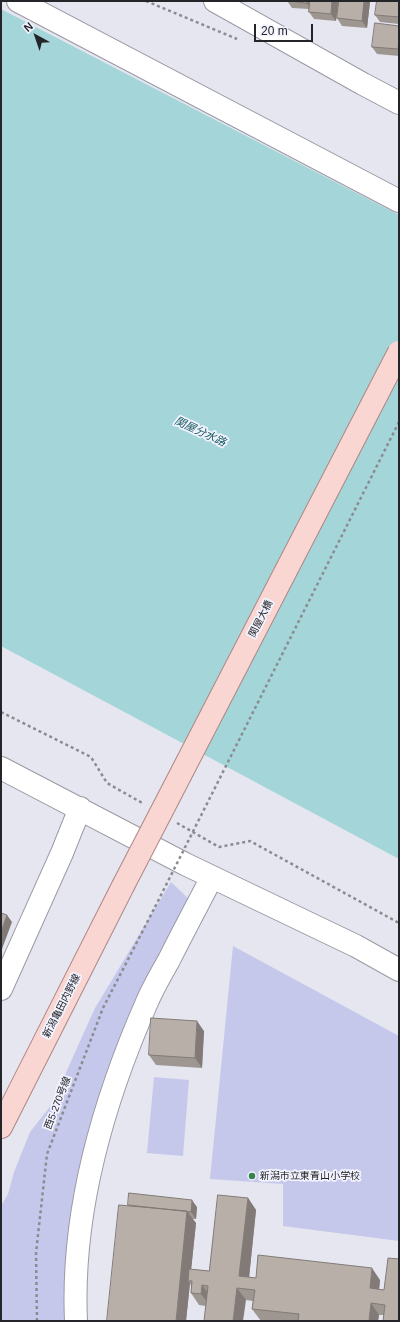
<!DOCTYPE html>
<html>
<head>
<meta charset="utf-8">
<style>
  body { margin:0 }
  #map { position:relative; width:400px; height:1322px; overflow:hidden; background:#e5e6f0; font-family:Helvetica,sans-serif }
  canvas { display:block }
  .frame { position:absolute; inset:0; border:2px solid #242528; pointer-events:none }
  .north { position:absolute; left:16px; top:16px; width:40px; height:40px; -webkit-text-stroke:3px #f2f3fe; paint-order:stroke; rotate:320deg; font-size:11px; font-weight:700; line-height:16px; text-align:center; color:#242528 }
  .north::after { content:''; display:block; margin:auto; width:14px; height:18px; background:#242528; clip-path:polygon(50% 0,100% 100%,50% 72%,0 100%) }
  .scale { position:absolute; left:254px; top:24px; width:59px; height:18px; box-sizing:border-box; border:2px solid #242528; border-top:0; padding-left:5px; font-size:12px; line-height:14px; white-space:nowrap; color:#242528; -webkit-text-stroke:3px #f2f3fe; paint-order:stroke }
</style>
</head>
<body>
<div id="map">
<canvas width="400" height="1322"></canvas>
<div class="frame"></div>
<div class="north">N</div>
<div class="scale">20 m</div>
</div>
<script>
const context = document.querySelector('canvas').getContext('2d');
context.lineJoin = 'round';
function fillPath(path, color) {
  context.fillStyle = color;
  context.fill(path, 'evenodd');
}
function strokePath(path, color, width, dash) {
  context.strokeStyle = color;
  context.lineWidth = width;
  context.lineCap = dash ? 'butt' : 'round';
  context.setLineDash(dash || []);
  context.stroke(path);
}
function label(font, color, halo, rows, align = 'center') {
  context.font = font + ' Helvetica,"Noto Sans JP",sans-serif';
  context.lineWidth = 3.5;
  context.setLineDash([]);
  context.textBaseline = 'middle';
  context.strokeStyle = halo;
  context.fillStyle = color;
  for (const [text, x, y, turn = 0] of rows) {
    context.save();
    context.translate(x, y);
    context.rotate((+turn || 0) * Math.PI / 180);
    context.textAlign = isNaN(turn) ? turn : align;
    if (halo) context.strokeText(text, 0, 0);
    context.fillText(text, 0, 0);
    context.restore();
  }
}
fillPath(new Path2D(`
  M171,882L193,903L120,1057L71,1321H1V1206L8,1194L14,1172L30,1132L56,1099L67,1070L95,1008Z
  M233,946L399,1036V1241L283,1226V1184L210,1179Z
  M154,1077L189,1080L183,1156L147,1153Z`), '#c6c8eb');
fillPath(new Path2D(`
  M1,9L399,215V859L1,646Z`), '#a4d6d9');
const minor = new Path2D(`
  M18,1L399,201
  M215,1L363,84L399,103
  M1,768L185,864L356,946L399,970
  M1,989L62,853L80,808
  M76,1321C71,1211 103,1102 147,1002C153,988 161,974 169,960C183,932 198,904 212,877`);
const major = new Path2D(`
  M1,1127L123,886`);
strokePath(minor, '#9a9aa4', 24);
strokePath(major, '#ad8684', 24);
strokePath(new Path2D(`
  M146,1L237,39
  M1,712L91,757L107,783L144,804
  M177,823L219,847L250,841L399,923
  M37,1321L36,1253L47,1154L103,1008L155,907`), '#8b8c92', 2.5, [3, 3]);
strokePath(minor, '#fff', 22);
strokePath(major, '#fad6d3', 22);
const majorBridge = new Path2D(`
  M123,886L399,352`);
strokePath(majorBridge, '#ad8684', 24, []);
strokePath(new Path2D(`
  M155,907L399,422`), '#8b8c92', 2.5, [3, 3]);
strokePath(majorBridge, '#fad6d3', 22);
fillPath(new Path2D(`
  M283,1H369L370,2L367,28L342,26L337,18L338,4V3L336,21L314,19L309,12V9L292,8L288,2Z
  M399,1V24L380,22L375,15Z
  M399,26V56L377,54L372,47Z
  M204,1031L202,1068L156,1065L149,1055Z
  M248,1198L256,1210L249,1277L256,1278L380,1280L379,1289L384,1290L399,1259L384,1315H379L378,1321H261L252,1309L253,1301L246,1300L206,1306L199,1305L191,1293V1286L190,1283L186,1321L128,1205L197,1207L196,1219H192L196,1223L191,1269L209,1271Z`), '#9e9690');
fillPath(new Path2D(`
  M307,1H313L312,10L307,3Z
  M332,1H337L338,3L336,21L331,14Z
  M364,1H369L370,2L367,28L362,21Z
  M7,915L12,922L2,949L1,947V932Z
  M197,1021L204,1031L202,1068L195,1058Z
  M248,1198L256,1210L248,1288L239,1276Z
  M192,1200L197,1207L196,1219L191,1212Z
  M187,1211L196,1223L190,1281H188L190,1283L186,1321H176Z
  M372,1268L380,1280L378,1300L370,1288Z
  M202,1285L211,1297L210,1306L201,1294Z
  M237,1288L246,1300L243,1321H233Z
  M371,1303L379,1315L378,1321H369Z`), '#817a76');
const building = new Path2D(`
  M291,1H307V3Z
  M310,1H332L331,14L309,12Z
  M339,1H364L362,21L337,18Z
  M377,1H399V17L375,15Z
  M375,23L399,26V41L398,49L372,47Z
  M1,913L7,915L1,932Z
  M151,1018L197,1021L195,1058L149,1055Z
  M129,1193L192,1200L191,1212L128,1205Z
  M218,1195L248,1198L239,1276L256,1278L258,1255L372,1268L370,1288L384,1290L388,1258L399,1259V1321H383L385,1305L371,1303L369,1321H298L299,1314L252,1309L255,1290L237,1288L233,1321H204L208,1286L202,1285L201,1294L191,1293L192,1281H188L189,1269L209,1271Z
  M119,1205L187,1211L176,1321H107Z`);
fillPath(building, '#b8afa8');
strokePath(building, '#817a76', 1);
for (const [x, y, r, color] of [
  [252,1176,4,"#368251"]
]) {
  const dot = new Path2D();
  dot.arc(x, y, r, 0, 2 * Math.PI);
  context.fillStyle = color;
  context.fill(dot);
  strokePath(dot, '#f2f3fe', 1.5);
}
label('10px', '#242528', '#f2f3fe', [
  ["関屋大橋",261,619,-63],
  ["新潟亀田内野線",62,1006,-63],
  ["西5-270号線",58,1103,-69]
]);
label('10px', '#242528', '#f2f3fe', [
  ["新潟市立東青山小学校",260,1176]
], 'left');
label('italic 11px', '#155b5f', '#f2f3fe', [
  ["関屋分水路",200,432,25]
]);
</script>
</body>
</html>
